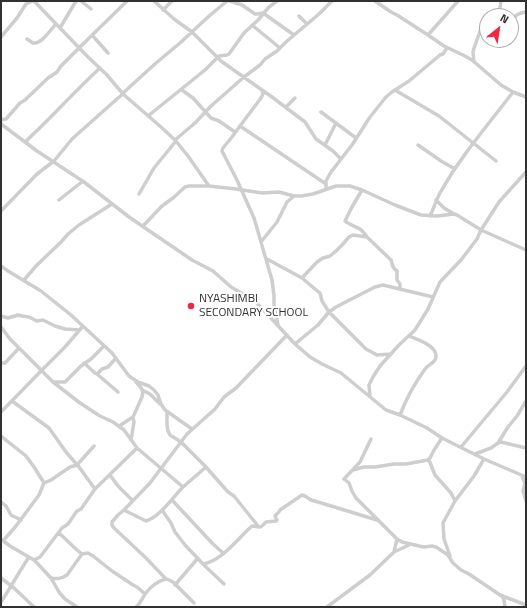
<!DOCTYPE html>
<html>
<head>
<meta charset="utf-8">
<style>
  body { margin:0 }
  #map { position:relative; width:527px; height:608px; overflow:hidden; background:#fff; font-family:"Titillium Web",sans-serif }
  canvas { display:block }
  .frame { position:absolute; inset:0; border:2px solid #313131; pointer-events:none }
  .north { position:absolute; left:479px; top:8px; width:40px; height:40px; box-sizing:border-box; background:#fff; border:1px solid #adadad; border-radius:50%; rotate:30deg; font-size:11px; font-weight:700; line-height:16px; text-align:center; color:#313131 }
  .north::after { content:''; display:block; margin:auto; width:14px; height:18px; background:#f42743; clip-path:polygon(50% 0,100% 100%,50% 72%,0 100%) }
</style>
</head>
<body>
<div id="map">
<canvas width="527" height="608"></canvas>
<div class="frame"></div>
<div class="north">N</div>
</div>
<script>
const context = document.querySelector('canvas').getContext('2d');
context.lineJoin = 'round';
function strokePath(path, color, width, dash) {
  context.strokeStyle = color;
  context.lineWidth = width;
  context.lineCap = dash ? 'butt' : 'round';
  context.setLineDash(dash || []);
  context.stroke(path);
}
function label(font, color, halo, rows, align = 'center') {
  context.font = font + ' "Titillium Web",sans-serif';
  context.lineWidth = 4;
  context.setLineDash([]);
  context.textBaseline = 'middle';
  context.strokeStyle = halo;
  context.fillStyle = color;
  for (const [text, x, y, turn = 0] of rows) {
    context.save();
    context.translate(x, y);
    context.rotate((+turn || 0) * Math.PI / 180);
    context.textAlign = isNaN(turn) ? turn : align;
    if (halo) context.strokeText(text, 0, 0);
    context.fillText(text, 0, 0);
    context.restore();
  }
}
strokePath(new Path2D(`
  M34,1L88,57L107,75L123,94L161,127L175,140L188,156L209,186
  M81,1L91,9
  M154,1L174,19L192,32L221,61L228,66L272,97L305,122L316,139L333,151L341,159
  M230,1L242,5L255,14H257L263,13L294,35
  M375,1L391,12L397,15L428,35L444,46L463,55L472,60L501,85L513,92L526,97
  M163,10L172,1
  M299,16L307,24
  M492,16L500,8L501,1
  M493,16H502
  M511,21C516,15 518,13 526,12
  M252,25L280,48
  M60,28L76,1
  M92,35L108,53
  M428,35L458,1
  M1,37L17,18L26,4L32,1
  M27,39L33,43C42,44 50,30 56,24
  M474,62L473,52L474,48L482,26L487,20
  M182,90L193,98L211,118L219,121L235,132
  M262,90L263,94L261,98L240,126L232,137L223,148L222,151L237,180L254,218L272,280L274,296V304L278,325
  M395,90L439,116L496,161
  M123,93L156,63L180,43L208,17L227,1
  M286,107L295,98
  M321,112L356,138
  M148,116L205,70L219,56L227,55L229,54L244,33L258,20L269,7L277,1
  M1,120L6,119L20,103L25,100L48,78L57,72L61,66L80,47L127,1
  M1,124L37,151L84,182L129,217L192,260L213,271L231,287L255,301L295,344L310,357L322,364L341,373L386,410L400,415L427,428L442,438L484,459L526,477
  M240,126L326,184
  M175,140L195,123L211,106L244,77L260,65L265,59L277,51L287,41L319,14L332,1
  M25,142C51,118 74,92 100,68
  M325,145L336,123
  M418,145L441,161L455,169
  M326,189V181L331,172L352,145L370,117L386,97L392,92L409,81L440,55L443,54L447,48
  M362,190L352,207L345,221C353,228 360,225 367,237L391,260C393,265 391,267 397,271V280L400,284V289
  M139,194L154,168L176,141
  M59,200L83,181
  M436,200L444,208L454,214
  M1,211L37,174L54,161L72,139L118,98L123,94
  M430,216C434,208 436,200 440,193C460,157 488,125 513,92
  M143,226L162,206L173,198L185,187L189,186H209L236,189L262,193L279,192L294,196H301L313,194L336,186H350L362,190L395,205L421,215L437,216L454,214L457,215L481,230L526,250
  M261,242L277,222L287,202L294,196
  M267,259L302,278L315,289L320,293L322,301L329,312L366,349L377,355L391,354
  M1,266L8,271L41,291L71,315L112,353L129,376L138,382L149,386L154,390L158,395L161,404L165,410L192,429
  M302,278L317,262L323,258L330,256L336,251L342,245L349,237L353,235L367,237
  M24,280L36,266L61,242L68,234L79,225L112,204
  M1,316L8,318L18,315L22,316L29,317L37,321L43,320L55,326L65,329L80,330
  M1,327L10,339L53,382L80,403L100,416L113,422L124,430L132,441L137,448L95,489L81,509L77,511L68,524L62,528L40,557L34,560
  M295,344L318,325L329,312L336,307L375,287L383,285L433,297
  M1,363H5L19,348
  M84,363L95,373L97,374L102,369L108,367L116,358
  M97,374L118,392
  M54,382H65L81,366L91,359L104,346
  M142,390L150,394L160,404
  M370,396L369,385L373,377L380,366L399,345L415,330L428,309L440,282L461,260L477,239L481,230L499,202L526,172
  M12,401L49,428L66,452L79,467L95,489
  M167,411V425L168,431L170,435L181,442L206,467L228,492L234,496L258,526
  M1,412L41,371L65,347L83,326
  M400,415C406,399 415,383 425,369C429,364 437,362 436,355C435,345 417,339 409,336
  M119,426L133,417
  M1,436L26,456L34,467L44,483
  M371,439L360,462L344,479L349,483L352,491L356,498L397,539L402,542L419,546L424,547L432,546L436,547L448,555L453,563L461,570L469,574L500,595L526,605
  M131,440L134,422L133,417L142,397C144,390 141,387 136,382
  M498,443L508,427L517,416L526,401
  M461,447L507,392L526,366
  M137,448L183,487L206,467
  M475,454L491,448L498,443L501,442L526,448
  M429,460L435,475L451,493L455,501
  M77,465L94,446
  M353,470L364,467H375L394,464H406L428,460L430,458L434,450L442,438
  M110,475L118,486L132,500
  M522,476L525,483L523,491L526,501
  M172,500L212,543L223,553
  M1,502L6,506L11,515L21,520
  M124,510L146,521C160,517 173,497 183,487
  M162,510L171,523L175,532L185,545L205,566L224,584
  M59,533L77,550L82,554
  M2,540L10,546L34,560L37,563L51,578L59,592L65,599L77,607
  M3,541L16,526L39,495L44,483L51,480L70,467L77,465
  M394,552L397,539
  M450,556L444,539L443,523L455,501L474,476L484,459
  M203,564C222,561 238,538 252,526L260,527L262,526L266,522L276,521L277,520L275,516C276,514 279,513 280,510L302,495L305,496L311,500L318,502L377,520
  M1,578L14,588L34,607
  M51,578C57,579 61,579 67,575L82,554L88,553L93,556L112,571L133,585L137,587L145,594
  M166,579L145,557L114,528L112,525V522L118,515L124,510L150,483L187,434L215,409L224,397L236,388L287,335
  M175,585L198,558
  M502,596L504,600L505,607
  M1,602C11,587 19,572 29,557
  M136,607C141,603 142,598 146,593C150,587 159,580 167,579L173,582L194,603
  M327,607L370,575L394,552L409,545`), '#cecece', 3.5);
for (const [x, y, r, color] of [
  [191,306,4,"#f42743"]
]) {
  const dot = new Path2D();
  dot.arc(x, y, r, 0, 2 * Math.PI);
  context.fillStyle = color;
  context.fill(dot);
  strokePath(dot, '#fff', 1.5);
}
label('12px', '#313131', '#fff', [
  ["NYASHIMBI",199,299],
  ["SECONDARY SCHOOL",199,313]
], 'left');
</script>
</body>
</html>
